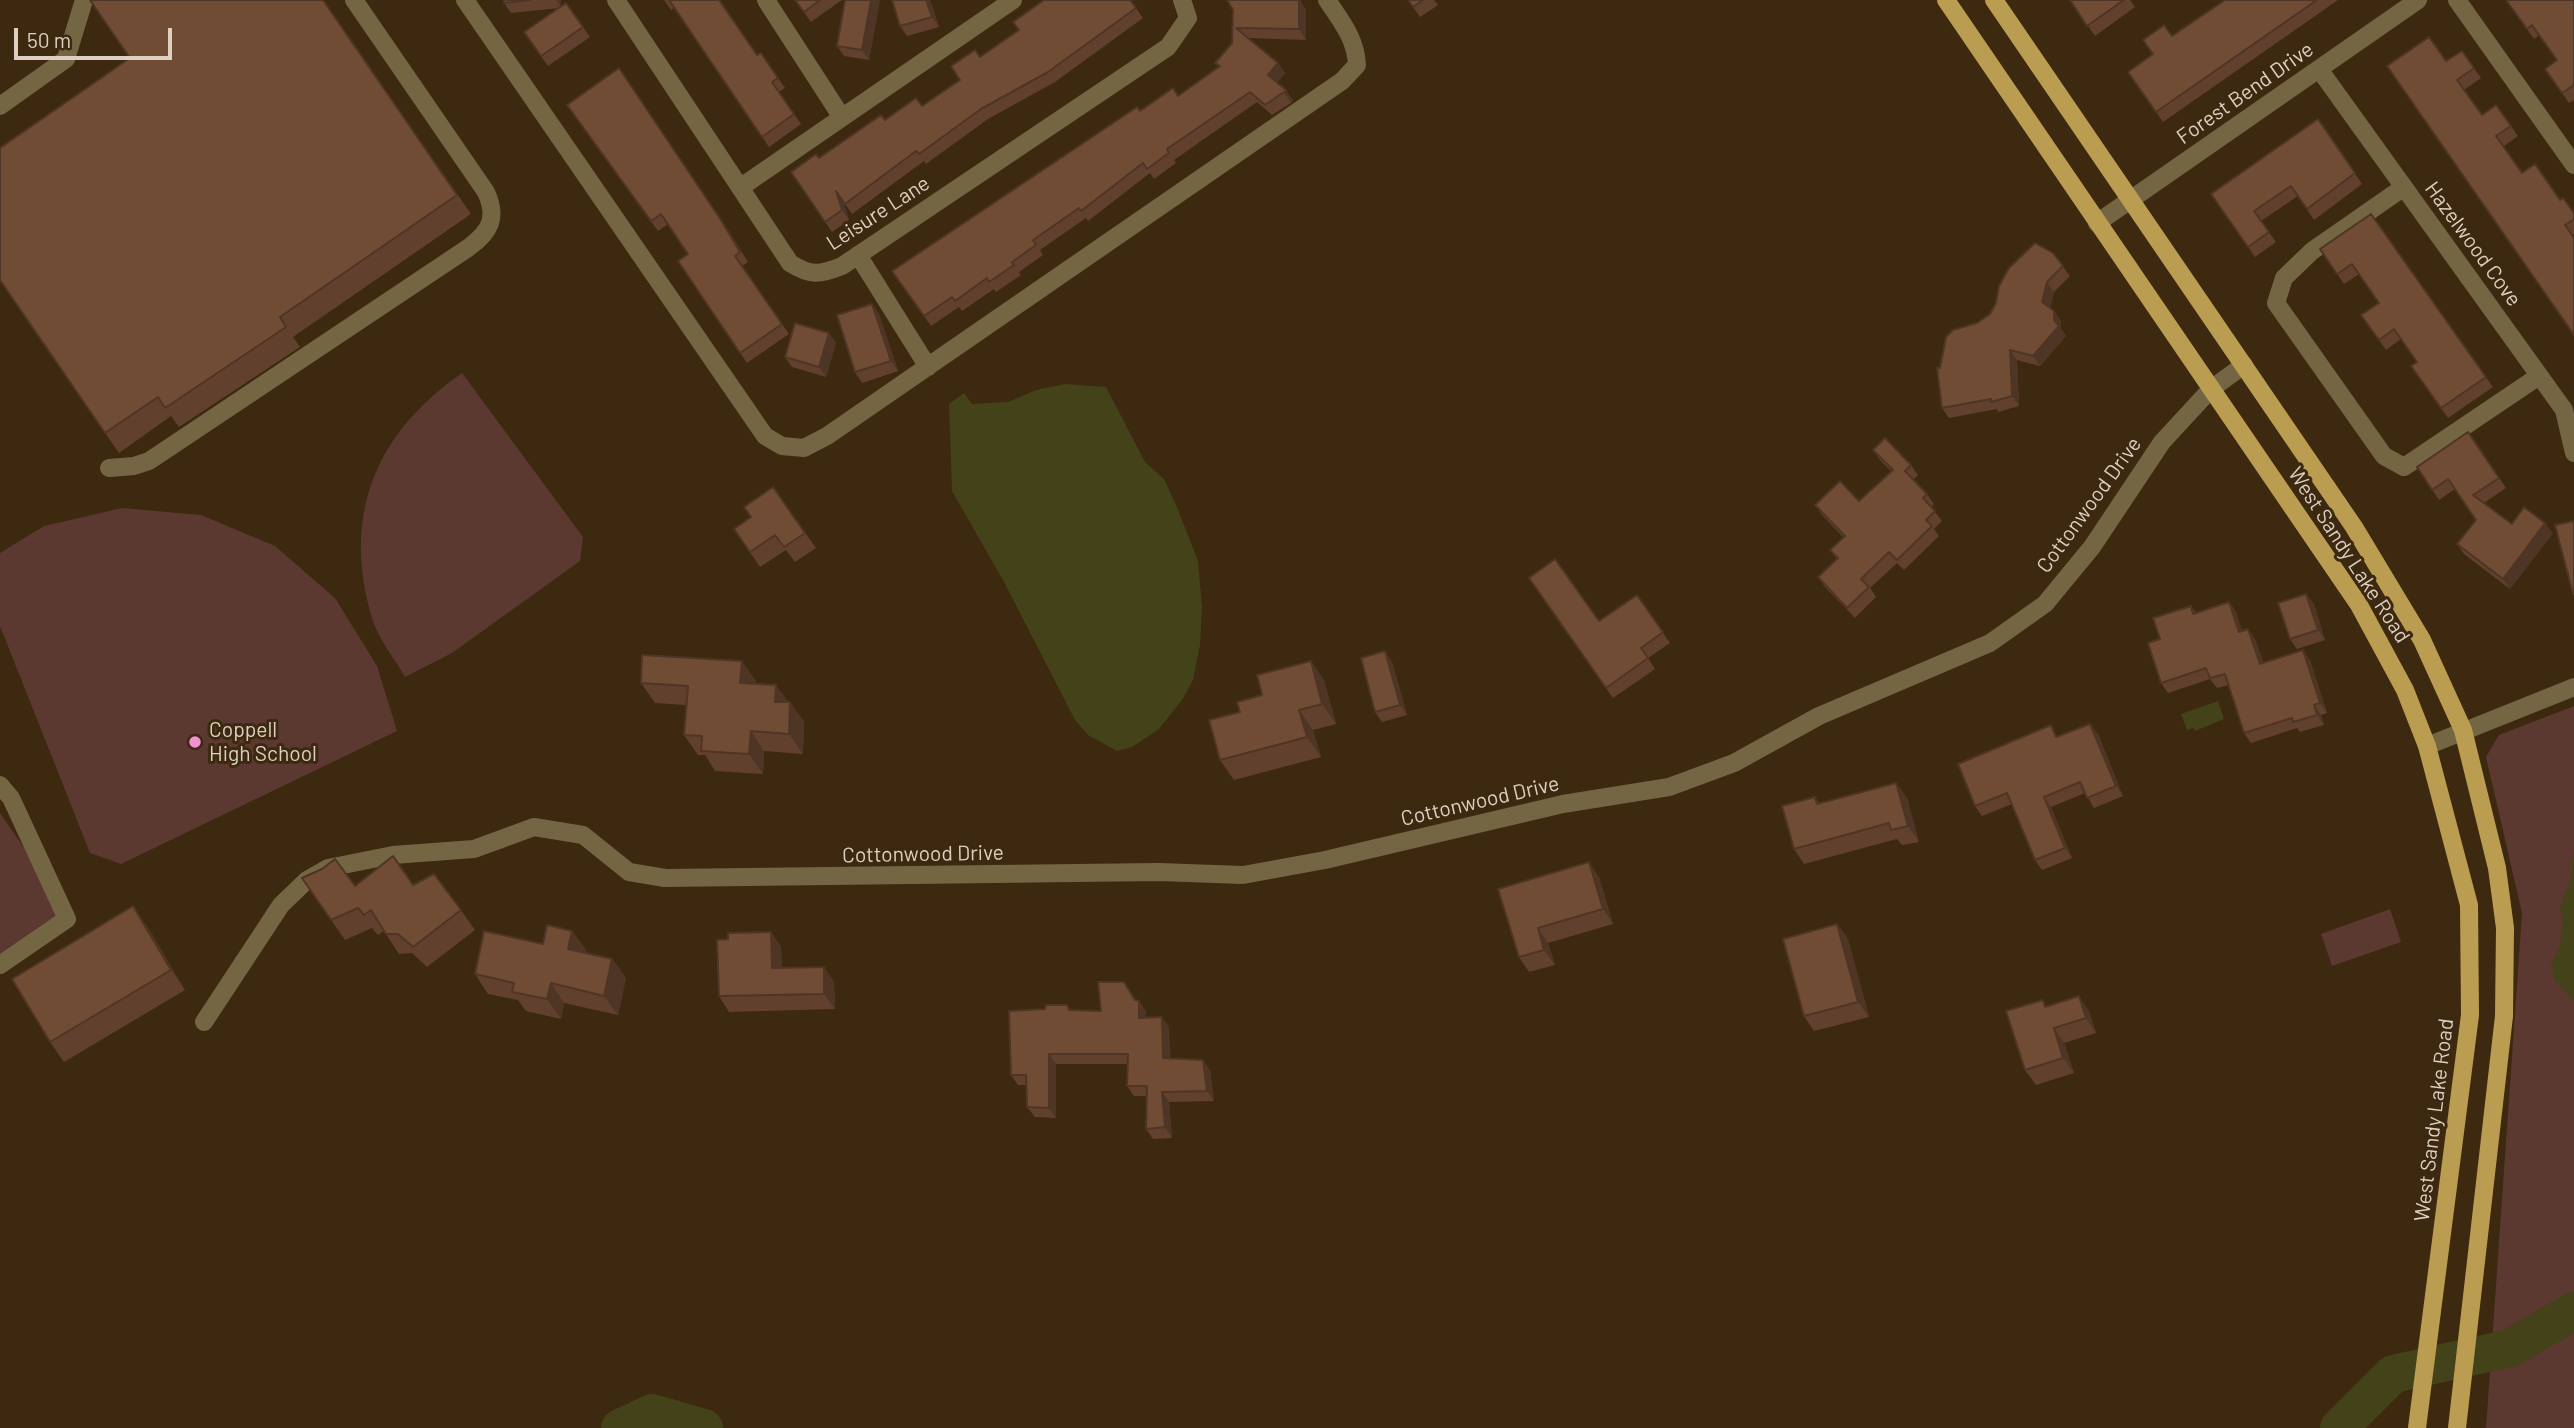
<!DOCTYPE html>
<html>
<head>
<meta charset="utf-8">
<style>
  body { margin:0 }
  #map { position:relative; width:2574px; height:1428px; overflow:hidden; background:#3c2910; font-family:Barlow,sans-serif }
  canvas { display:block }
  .scale { position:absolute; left:14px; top:28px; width:158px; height:32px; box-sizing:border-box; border:4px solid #ddd0c2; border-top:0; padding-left:9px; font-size:21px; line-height:24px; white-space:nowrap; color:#ddd0c2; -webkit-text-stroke:5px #3c2910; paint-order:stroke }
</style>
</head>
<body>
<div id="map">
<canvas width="2574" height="1428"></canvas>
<div class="scale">50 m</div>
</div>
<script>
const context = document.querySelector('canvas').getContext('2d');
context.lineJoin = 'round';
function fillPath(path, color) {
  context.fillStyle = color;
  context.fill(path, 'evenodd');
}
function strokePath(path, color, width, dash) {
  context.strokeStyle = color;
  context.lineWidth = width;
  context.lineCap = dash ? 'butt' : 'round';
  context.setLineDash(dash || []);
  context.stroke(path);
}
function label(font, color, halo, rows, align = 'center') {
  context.font = font + ' Barlow,sans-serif';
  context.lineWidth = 6;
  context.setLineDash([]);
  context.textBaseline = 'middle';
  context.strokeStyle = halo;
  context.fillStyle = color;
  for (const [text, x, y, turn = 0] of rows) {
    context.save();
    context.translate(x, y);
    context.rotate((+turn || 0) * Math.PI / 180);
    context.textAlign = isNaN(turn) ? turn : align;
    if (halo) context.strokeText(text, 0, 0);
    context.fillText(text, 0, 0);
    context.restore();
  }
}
fillPath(new Path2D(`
  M462,373L583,537L580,561L452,653L405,677C395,659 379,640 373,621C341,517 374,434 462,373Z
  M122,508L201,515L275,546L335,598L377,666L397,731L121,864L90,853L0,626V553L44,526Z
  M2574,706V1428H2486L2522,913L2486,757L2499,735Z
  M0,813L67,910L0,956Z
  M2390,909L2401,942L2332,966L2321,934Z`), '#5b3830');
fillPath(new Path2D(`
  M1065,384L1106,387L1145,462L1164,479L1177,507L1198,561L1202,607L1200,645L1193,680L1182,700L1159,729L1132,747L1117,751L1088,735L1075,720L1004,582L952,491L949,404L964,393L972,404L1008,402L1036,390Z
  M2218,701L2224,719L2195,731L2193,728L2187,730L2181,714Z
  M2574,850V1001L2555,981L2551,965L2560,945L2563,922L2560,908L2571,878Z`), '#444218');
strokePath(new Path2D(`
  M620,1428L652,1413L704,1428
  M2339,1428L2393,1374L2510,1348L2574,1311`), '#444218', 38);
strokePath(new Path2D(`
  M465,0L765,436L782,446L804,448L827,436L1342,81L1357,65C1356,39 1341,21 1327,0
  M616,0L790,263C810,276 820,275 842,266L1168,47L1188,18L1182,0
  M766,0L841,116
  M2457,0L2574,165
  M2319,69L2564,410L2574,453
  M0,106L66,59L84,0
  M741,187L1013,0
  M2404,187L2312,251L2284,278L2276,303L2384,456L2404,467L2539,376
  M2097,223L2418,0
  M858,255L928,367
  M109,468L134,466L149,461L468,248C490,232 498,218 486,192L354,0
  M2427,746L2574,687
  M0,785L11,798L67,919L0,965
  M204,1022L281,905L307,880L328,868L393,855L474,849L534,827L583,835L629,872L665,878L1159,872L1243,875L1325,860L1563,804L1669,787L1734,763L1819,716L1990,643L2045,604L2092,547L2162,442L2211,389L2244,365`), '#746643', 18);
strokePath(new Path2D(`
  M1946,0L2359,605L2405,690L2427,746L2469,905L2470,1015L2417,1428
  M1994,0L2354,527L2422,640L2463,730L2497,868L2505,928L2504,1016L2457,1428`), '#bb9d51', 18);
fillPath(new Path2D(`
  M323,0L471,214L293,337L300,347L179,427L171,416L119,453L0,280Z
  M504,0H561V7L566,3L590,37L548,66L524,32L560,8L511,13L504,3Z
  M664,0H720L757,55L761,53L785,88L779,92L801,124L769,147L674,8L671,10Z
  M795,0H842L811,22Z
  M845,0H880L869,60L844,56L837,46Z
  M930,0L939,27L907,36L900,26Z
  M1130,0L1143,18L1055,82L988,119L926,164L924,161L852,214L843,201L849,220L832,232L791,172L885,120L922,106L960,80L980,57L1019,30Z
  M1300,0L1306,10V40L1248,38L1278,63L1285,73L1277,83L1293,100L1291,103L1272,115L1257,102L1174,160L1176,163L1154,179L1150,173L1088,221L1086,218L1040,250L1043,255L1019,272L1021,275L996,292L994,289L962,311L959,307L931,326L892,271L1140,111L1178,96L1219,67L1215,63L1232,43L1233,10Z
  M1408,0H1434L1438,5L1420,17Z
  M2070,0H2130L2135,7L2095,36Z
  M2225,0H2338L2163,122L2128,72L2153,54L2172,36Z
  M2506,0H2574V100L2569,103L2545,69L2557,60L2539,35L2534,39Z
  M2462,51L2481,78L2464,90L2482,115L2496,105L2518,136L2504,146L2522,173L2560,200L2574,213V234L2572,235L2574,335L2446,61Z
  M567,105L728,230L748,262L742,266L789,334L747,363L678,261L688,254L668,224L658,231Z
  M2318,119L2362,184L2314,220L2298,196L2261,221L2276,242L2255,257L2211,194Z
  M2371,214L2493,387L2448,418L2411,366L2417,362L2401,339L2386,350L2361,315L2379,303L2359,274L2344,284L2320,249Z
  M2053,253L2070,276L2054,292L2050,308L2054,311L2061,321V329L2066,336L2040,366L2017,360L2019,406L1998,412L1997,409L1949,418L1942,408L1940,368L1977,323L1990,314L1996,303Z
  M872,304L879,314L898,371L862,383L855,372Z
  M829,333L836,343L826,377L792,367L785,357Z
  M2468,432L2506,488L2484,503L2512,524L2553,533L2510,589L2464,554L2457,544L2476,520L2455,489L2439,500L2417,467Z
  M1873,450L1911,465L1918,475L1913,480L1927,494L1934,504L1931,507L1942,521L1934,529L1939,536L1904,570L1897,563L1870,588L1876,597L1855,618L1825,587L1818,577L1837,559L1830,550L1844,538L1822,515L1815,505L1859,501L1891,471L1880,460Z
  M773,487L816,548L795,562L786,550L760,567L734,529L751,517Z
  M1529,578L1599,621L1637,595L1670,643L1648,658L1655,669L1613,698Z
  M2306,594L2314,604L2325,640L2297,649L2290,639Z
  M2229,602L2236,612L2242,631L2248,629L2255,639L2263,662L2310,660L2327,713L2321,715L2324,725L2300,732L2297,728L2251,743L2244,733L2229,685L2217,688L2210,679L2168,693L2161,683L2160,639L2191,606L2196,613Z
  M1392,662L1407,715L1382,722L1375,712Z
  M1324,680L1336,724L1313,730L1321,757L1234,780L1220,760Z
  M756,681L755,683L790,702L804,722L803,754L764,751L763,774L715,771L705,755H698L684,735L686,705L655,703L641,683Z
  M2090,724L2098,734L2123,796L2094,808L2085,793L2051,807L2072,858L2042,870L2035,860L2012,804L1982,816L1975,806L2059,736Z
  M1896,783L1907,798L1919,842L1902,845L1897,839L1804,864L1794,849L1815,797L1819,803Z
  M1599,877L1613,924L1548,943L1555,965L1529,972L1519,957L1498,889Z
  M302,878L355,886L413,885L461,910L475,930L427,967L412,953L399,954L384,931L378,935L372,928L345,940Z
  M1837,924L1848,939L1869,1017L1814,1031L1804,1016Z
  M147,926L185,990L64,1062L50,1042Z
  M572,931L586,950L585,952L612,959L626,978L618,1015L564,1003L561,1019L526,1011L518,1000L488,994L475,974Z
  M771,932L781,947L782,968L824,967L834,982L835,1009L729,1012L719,996L728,939Z
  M1136,1000L1146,1011V1018L1169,1027L1170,1058L1210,1070L1214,1101L1169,1102L1172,1138L1153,1139L1146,1129V1096H1134L1127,1086L1128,1064H1056V1118L1035,1117L1027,1107L1026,1085H1018L1011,1075L1045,1009L1067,1005L1071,1010L1101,1011Z
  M2047,1006L2089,1011L2096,1033L2064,1043L2074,1073L2036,1085L2025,1070Z`), '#61412e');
fillPath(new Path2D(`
  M556,0H561V7Z
  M871,0H880L869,60L862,50Z
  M926,0H930L939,27L932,17Z
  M1300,0L1306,10V40L1299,29Z
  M1278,63L1285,73L1275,85L1268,75Z
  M1286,90L1293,100L1291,103L1284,92Z
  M836,191L843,201L849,220L842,210Z
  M2047,282L2054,292L2049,312L2042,302Z
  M872,304L879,314L898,371L891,361Z
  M2054,311L2061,321V329L2066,336L2040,366L2033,356L2054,320Z
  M829,333L836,343L826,377L819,367Z
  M2010,350L2017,360L2019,406L2012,396Z
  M2545,523L2553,533L2510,589L2503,579Z
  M2306,594L2314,604L2325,640L2318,630Z
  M2229,602L2236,612L2246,643L2239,632Z
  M2248,629L2255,639L2267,674L2260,664Z
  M2303,650L2310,660L2327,713L2320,703Z
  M1385,651L1392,662L1407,715L1400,705Z
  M742,661L756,681L754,702L740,683Z
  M1311,661L1324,680L1336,724L1322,704Z
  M776,685L790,704L775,702Z
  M790,702L804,722L803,754L789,734Z
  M2314,705L2321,715L2324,725L2317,715Z
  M1299,710L1313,730L1321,757L1307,737Z
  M2090,724L2098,734L2123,796L2116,786Z
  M751,731L764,751L763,774L749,754Z
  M1896,783L1907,798L1919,842L1908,826Z
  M2044,797L2051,807L2072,858L2065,848Z
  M1589,862L1599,877L1613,924L1603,909Z
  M133,906L147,926L185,990L171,970Z
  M1837,924L1848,939L1869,1017L1858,1002Z
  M1538,928L1548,943L1555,965L1544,950Z
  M572,931L586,950L581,968L568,949Z
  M771,932L781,947L783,983L772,968Z
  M612,959L626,978L618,1015L604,996Z
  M824,967L834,982L835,1009L824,994Z
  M551,983L564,1003L561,1019L547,999Z
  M2079,996L2089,1011L2096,1033L2086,1018Z
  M1139,1001L1146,1011V1028L1139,1018Z
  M1162,1017L1169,1027L1170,1068L1163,1058Z
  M2054,1028L2064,1043L2074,1073L2063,1058Z
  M1049,1054L1056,1064V1118L1049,1108Z
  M1203,1060L1210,1070L1214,1101L1207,1091Z
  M1162,1092L1169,1102L1172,1138L1165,1127Z`), '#4f3525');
const building = new Path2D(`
  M90,0H323L457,195L280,317L286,327L165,408L158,397L105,433L0,280V148L130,58Z
  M504,0H530L504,3Z
  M669,0H719L757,55L761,53L778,78L772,82L794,114L762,137Z
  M795,0H820L804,12Z
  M845,0H871L862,50L837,46Z
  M892,0H926L932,17L900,26Z
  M1044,0H1130L1136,8L1048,72L981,109L919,154L916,151L845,204L836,191L842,210L825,222L791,172L816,154L819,158L881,115L885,120L916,98L922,106L960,80L951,66L975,50L980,57L1019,30L1013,22Z
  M1227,0H1299V29L1236,28L1278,63L1268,75L1286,90L1284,92L1265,105L1250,92L1167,149L1169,153L1147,169L1143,163L1081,211L1079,208L1033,240L1036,245L1012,262L1014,265L989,282L987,278L955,301L952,297L924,316L892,271L1137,107L1140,111L1173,88L1178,96L1220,66L1215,63L1232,43L1233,10Z
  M1408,0H1423L1413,7Z
  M2070,0H2124L2087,26Z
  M2225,0H2317L2156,112L2128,72L2153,54L2143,40L2164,25L2172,36Z
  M2506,0H2574V85L2562,93L2545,69L2557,60L2532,25L2527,29Z
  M566,3L583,27L541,56L524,32Z
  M2429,37L2446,61L2462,51L2474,68L2457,80L2482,115L2496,105L2511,126L2496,136L2522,173L2535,164L2560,200L2563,198L2574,213V219L2565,225L2574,238V335L2387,66Z
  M619,68L721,220L740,252L735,256L782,324L740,353L678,261L688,254L661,214L651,221L567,105Z
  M2318,119L2355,173L2307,209L2291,186L2254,211L2269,232L2248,247L2211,194Z
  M2371,214L2486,377L2441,408L2411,366L2417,362L2394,329L2379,340L2361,315L2379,303L2352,264L2337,274L2320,249Z
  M2035,243L2053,253L2063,266L2047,282L2042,302L2054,311V320L2059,326L2033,356L2010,350L2012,396L1991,402V399L1942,408L1937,368H1940L1946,337L1953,330L1977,323L1990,314L1996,303L1999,286L2009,268Z
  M872,304L891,361L855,372L837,315Z
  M795,323L829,333L819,367L785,357Z
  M2468,432L2499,478L2473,495L2512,524L2524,507L2545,523L2503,579L2457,544L2476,520L2448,479L2432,490L2417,467Z
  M1885,438L1911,465L1905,471L1927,494L1923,498L1935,511L1926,520L1932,526L1897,560L1889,552L1861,579L1869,587L1847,608L1818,577L1838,558L1830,550L1845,536L1815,505L1840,481L1859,501L1893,470L1873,450Z
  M773,487L805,533L784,547L775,535L750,552L734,529L751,517L744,507Z
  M2574,521V594H2573L2555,525Z
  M1555,559L1599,621L1637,595L1663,632L1641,648L1648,658L1606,688L1529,578Z
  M2306,594L2318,630L2290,639L2278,603Z
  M2229,602L2239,632L2248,629L2260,664L2303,650L2320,703L2314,705L2317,715L2293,722L2292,718L2244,733L2225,674L2210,678L2206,668L2161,683L2148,643L2160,639L2153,618L2191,606L2193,614Z
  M1385,651L1400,705L1375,712L1361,658Z
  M642,655L742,661L740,683L776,685L775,702H790L789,734L751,731L749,754L701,751L702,736L684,735L688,686L641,683Z
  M1311,661L1322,704L1299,710L1307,737L1220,760L1209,720L1240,712L1237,702L1262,695L1257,675Z
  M2090,724L2116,786L2087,798L2080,782L2044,797L2065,848L2035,860L2007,793L1975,806L1958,764L2051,725L2056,737Z
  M1896,783L1908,826L1891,830L1889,823L1794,849L1782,806L1815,797L1817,804Z
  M393,856L413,885L434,874L461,910L413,947L398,934H386L371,910L364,915L358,908L331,920L302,878L322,869L335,859L355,886Z
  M1589,862L1603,909L1538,928L1544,950L1519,957L1498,889Z
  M133,906L171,970L50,1042L12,979Z
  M1837,924L1858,1002L1804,1016L1783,939Z
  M547,925L572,931L568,949L612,959L604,996L551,983L547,999L512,992L514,983L475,974L484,931L543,944Z
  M771,932L772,968L824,967V994L719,996L717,940L728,939V933Z
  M1098,982H1124L1135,1000L1139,1001V1018L1162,1017L1163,1058L1203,1060L1207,1091L1162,1092L1165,1127L1146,1129L1147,1086H1127L1128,1054H1049V1108L1027,1107L1026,1075H1011L1009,1011L1045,1009L1046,1005H1067L1069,1010L1101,1011Z
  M2079,996L2086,1018L2054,1028L2063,1058L2025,1070L2006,1011L2043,1000L2045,1007Z`);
fillPath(building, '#714c35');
strokePath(building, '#4f3525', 2);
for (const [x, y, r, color] of [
  [195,742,7,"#f491d4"]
]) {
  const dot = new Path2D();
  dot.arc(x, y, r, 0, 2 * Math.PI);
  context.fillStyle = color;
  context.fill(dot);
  strokePath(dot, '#3c2910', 2.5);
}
label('21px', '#ddd0c2', '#3c2910', [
  ["Forest Bend Drive",2245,93,-35],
  ["Leisure Lane",878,213,-33],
  ["Hazelwood Cove",2473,244,54],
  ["Cottonwood Drive",2089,505,-54],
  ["West Sandy Lake Road",2349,555,57],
  ["Cottonwood Drive",1480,801,-13],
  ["Cottonwood Drive",923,854,-1],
  ["West Sandy Lake Road",2434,1120,-83]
]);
label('21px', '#ddd0c2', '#3c2910', [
  ["Coppell",209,730],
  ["High School",209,754]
], 'left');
</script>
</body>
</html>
